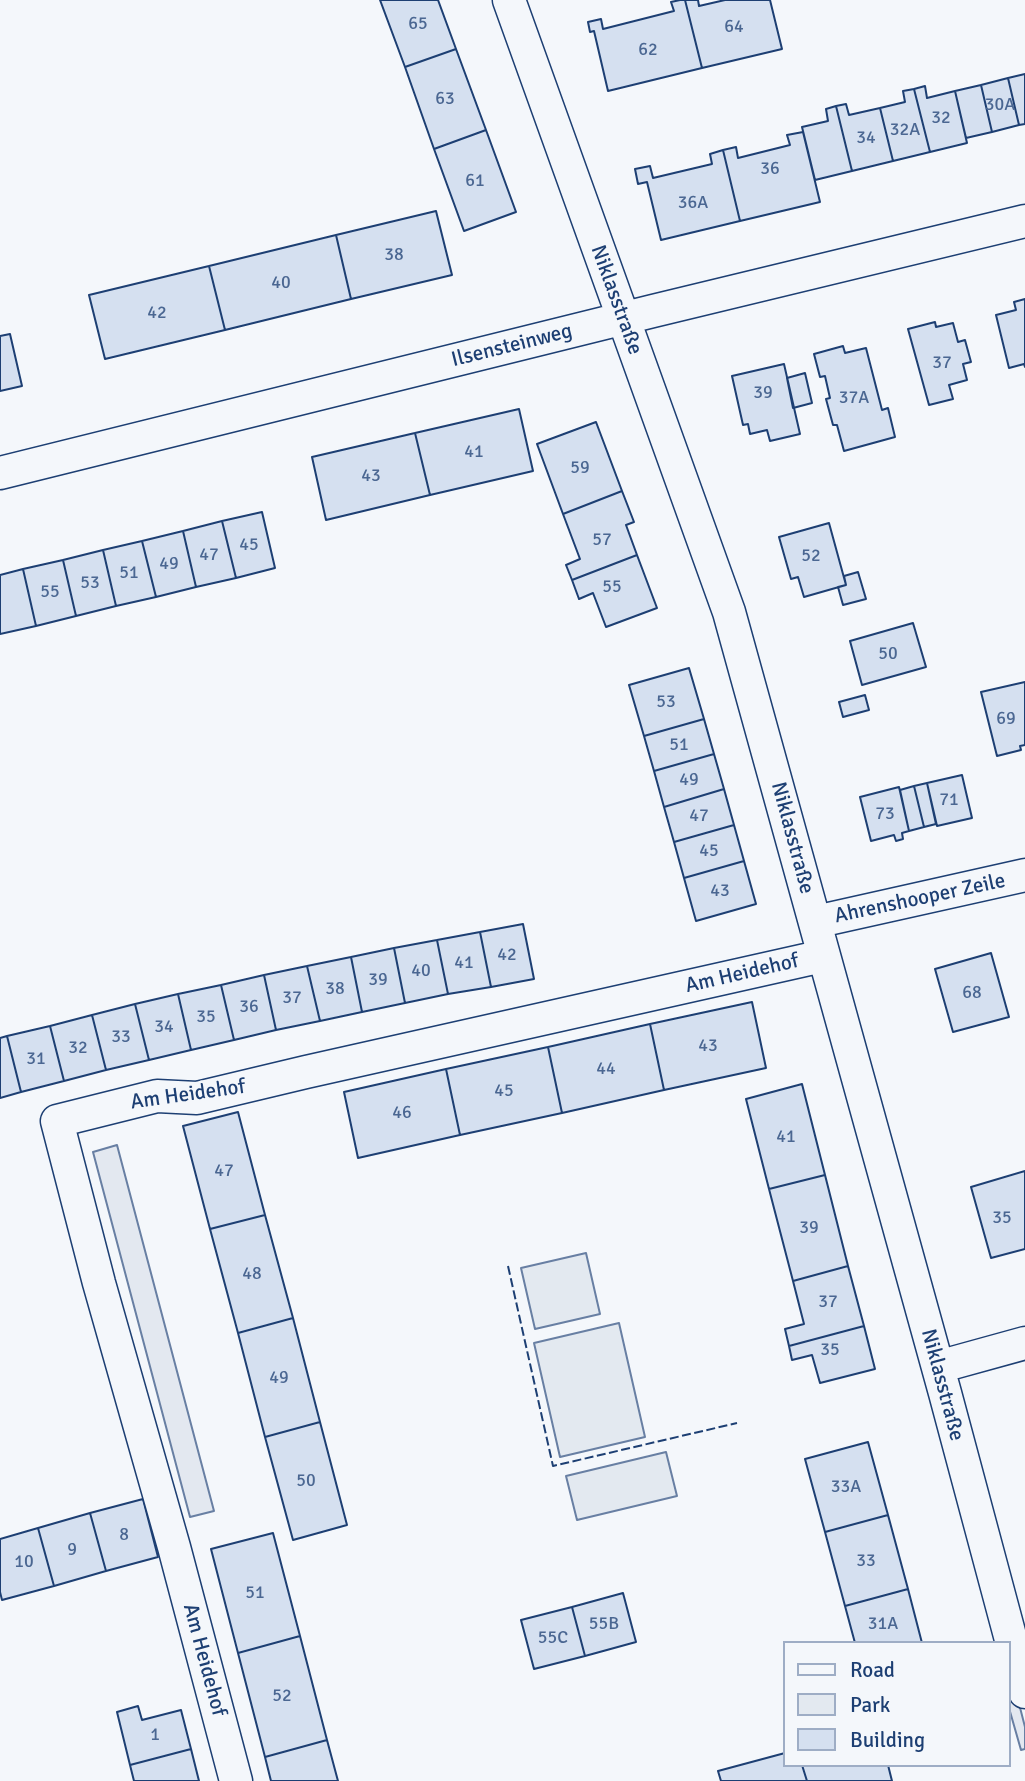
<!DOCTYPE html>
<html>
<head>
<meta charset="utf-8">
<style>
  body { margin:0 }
  #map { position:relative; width:1025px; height:1781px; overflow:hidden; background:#f4f7fb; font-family:Signika,sans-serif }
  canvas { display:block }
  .legend { position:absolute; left:783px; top:1641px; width:228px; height:126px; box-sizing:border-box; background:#f4f7fb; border:2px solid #9eadc5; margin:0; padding:9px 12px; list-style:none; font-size:21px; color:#1d3f73 }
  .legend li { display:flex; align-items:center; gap:14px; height:35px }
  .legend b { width:35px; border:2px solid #9eadc5 }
</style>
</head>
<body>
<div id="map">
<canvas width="1025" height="1781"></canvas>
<ul class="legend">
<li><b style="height:9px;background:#f4f7fb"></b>Road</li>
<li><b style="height:19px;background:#e3e9f0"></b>Park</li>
<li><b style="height:19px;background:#d5e0f0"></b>Building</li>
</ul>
</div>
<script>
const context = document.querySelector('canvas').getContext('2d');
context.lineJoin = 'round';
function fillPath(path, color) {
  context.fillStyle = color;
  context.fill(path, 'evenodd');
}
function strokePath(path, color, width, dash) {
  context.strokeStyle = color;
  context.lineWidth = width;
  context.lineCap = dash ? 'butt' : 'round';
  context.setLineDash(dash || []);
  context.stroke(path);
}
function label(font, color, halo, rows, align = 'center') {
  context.font = font + ' Signika,sans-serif';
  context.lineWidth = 5;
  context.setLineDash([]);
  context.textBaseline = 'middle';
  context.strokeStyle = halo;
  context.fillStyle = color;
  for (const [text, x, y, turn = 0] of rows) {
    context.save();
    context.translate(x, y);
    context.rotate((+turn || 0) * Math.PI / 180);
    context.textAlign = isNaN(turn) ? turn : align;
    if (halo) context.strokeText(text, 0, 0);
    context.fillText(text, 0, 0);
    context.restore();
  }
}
const green = new Path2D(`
  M586,1253L600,1314L535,1329L521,1268Z
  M619,1323L645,1437L560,1457L534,1343Z
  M666,1452L677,1496L577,1520L566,1476Z`);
fillPath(green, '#e3e9f0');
strokePath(green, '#687fa3', 2);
const parking = new Path2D(`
  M117,1145L214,1511L190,1517L93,1152Z
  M1015,1688L1025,1727V1749L1021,1750L1009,1708V1690Z`);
fillPath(parking, '#e3e8f0');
strokePath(parking, '#687fa3', 2);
const building = new Path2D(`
  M380,0H438L456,49L405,67Z
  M680,0H685L702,68L608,91L594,31L590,32L588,22L601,19L603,29L674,11L671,2Z
  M685,0H698L699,6L725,0H770L782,49L702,68Z
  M456,49L486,130L434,149L405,67Z
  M1025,74V124L1019,125L1008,78Z
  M1008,78L1019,125L992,132L981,85Z
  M981,85L992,132L966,138L955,91Z
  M925,86L927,98L955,91L967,143L930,152L914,89Z
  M914,89L930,152L893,161L880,108L905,102L903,91Z
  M846,104L849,115L880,108L893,161L852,171L836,106Z
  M836,106L852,171L815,180L802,127L828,121L826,109Z
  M486,130L516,212L464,231L434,149Z
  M803,132L820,202L740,221L723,150L736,147L738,158L790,145L787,135Z
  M723,150L740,221L661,240L647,182L638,184L635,169L650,166L653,178L712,164L710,154Z
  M436,211L452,275L351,299L336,235Z
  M336,235L351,299L225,330L209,266Z
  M209,266L225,330L105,359L89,295Z
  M1025,299V367L1024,364L1009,368L996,315L1016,310L1014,302Z
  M935,322L936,327L953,323L958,342L965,340L971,362L963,364L967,380L949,385L953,399L929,405L908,329Z
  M10,334L22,386L0,391V336Z
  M843,346L845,353L866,348L882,410L888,408L895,437L844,451L837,425H833L826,399L830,398L825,376L820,377L814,354Z
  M784,364L800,434L770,441L767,430L750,434L748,424L743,425L732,376Z
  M805,373L812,403L793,408L787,378Z
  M519,409L533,471L430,495L415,433Z
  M596,422L622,491L563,514L537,444Z
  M415,433L430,495L326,520L312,457Z
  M622,491L634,522L626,525L637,555L572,580L566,565L580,559L563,514Z
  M262,512L275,568L236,578L222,521Z
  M222,521L236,578L196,587L183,531Z
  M829,523L846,585L804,597L798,577L791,579L779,537Z
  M183,531L196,587L156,597L142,541Z
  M142,541L156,597L116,606L103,550Z
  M103,550L116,606L76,616L63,560Z
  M637,555L657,608L606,627L593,593L579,599L572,580Z
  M63,560L76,616L36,626L23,569Z
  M23,569L36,626L0,634V575Z
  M858,572L866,599L843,605L838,587L846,585L844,576Z
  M913,623L926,667L862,685L850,641Z
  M689,668L704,719L644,736L629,685Z
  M1025,682V745L1020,746L1021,750L997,756L981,692Z
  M865,695L869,710L843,717L839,702Z
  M704,719L714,754L654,771L644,736Z
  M714,754L724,789L664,807L654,771Z
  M962,775L972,818L937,826L927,783Z
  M927,783L936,824L924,827L914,786Z
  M914,786L924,827L909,831L900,790Z
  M899,787L909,831L902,833L903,839L896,841L894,835L871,841L860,797Z
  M724,789L734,825L674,842L664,807Z
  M734,825L744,861L684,878L674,842Z
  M744,861L756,904L696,921L684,878Z
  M523,924L534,979L491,987L480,932Z
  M480,932L491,987L448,994L437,940Z
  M437,940L448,994L405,1003L394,948Z
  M394,948L405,1003L362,1012L351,957Z
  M991,953L1009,1017L953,1032L935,969Z
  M351,957L362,1012L320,1021L307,966Z
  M307,966L320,1021L276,1030L264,975Z
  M264,975L276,1030L234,1040L221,985Z
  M221,985L234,1040L191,1050L178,994Z
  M178,994L191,1050L149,1060L135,1004Z
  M752,1002L766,1068L664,1090L650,1024Z
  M135,1004L149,1060L106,1070L92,1015Z
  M92,1015L106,1070L64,1081L50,1026Z
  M650,1024L664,1090L562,1113L548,1047Z
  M50,1026L64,1081L21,1092L7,1036Z
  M7,1036L21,1092L0,1098V1038Z
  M548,1047L562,1113L460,1135L446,1069Z
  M446,1069L460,1135L358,1158L344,1092Z
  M802,1084L825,1175L769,1189L746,1099Z
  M238,1112L265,1215L210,1229L183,1126Z
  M1025,1171V1249L991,1258L971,1187Z
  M825,1175L848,1266L793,1281L769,1189Z
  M265,1215L293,1318L238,1333L210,1229Z
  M848,1266L864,1326L789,1346L785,1329L804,1324L793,1281Z
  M293,1318L320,1422L265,1437L238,1333Z
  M864,1326L875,1369L820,1383L812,1355L792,1360L789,1346Z
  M320,1422L347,1525L293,1540L265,1437Z
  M868,1442L888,1515L825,1532L805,1459Z
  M143,1499L158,1557L106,1571L90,1513Z
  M90,1513L106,1571L54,1586L38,1528Z
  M888,1515L908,1589L845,1606L825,1532Z
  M38,1528L54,1586L2,1600L0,1592V1539Z
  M273,1533L300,1636L238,1653L211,1549Z
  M908,1589L922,1643H855L845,1606Z
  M623,1593L636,1642L585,1656L572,1607Z
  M572,1607L585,1656L534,1669L521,1620Z
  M300,1636L327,1740L265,1757L238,1653Z
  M138,1706L142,1720L181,1710L191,1749L130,1765L117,1712Z
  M327,1740L338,1781H271L265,1757Z
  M191,1749L199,1781H134L130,1765Z
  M785,1753V1765H802L807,1781H721L718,1771Z
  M802,1765H888L892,1781H807Z`);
fillPath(building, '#d5e0f0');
strokePath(building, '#1d3f73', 2);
const minor = new Path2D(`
  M509,0L729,612L945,1393L1025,1692
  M0,473L653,311L1025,221
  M815,922L1025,875
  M938,1367L1025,1343
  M236,1781L174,1547L99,1283L57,1121L157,1096L197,1098L306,1072L823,956`);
strokePath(minor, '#1d3f73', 35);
strokePath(minor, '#f4f7fb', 32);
strokePath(new Path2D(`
  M508,1266L553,1466L737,1423`), '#1d3f73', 2, [9, 3.5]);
label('18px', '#4b6792', null, [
  ["65",418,24],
  ["64",734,27],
  ["62",648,50],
  ["63",445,99],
  ["30A",1000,105],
  ["32",941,118],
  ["32A",905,130],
  ["34",866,138],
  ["36",770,169],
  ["61",475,181],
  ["36A",693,203],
  ["38",394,255],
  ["40",281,283],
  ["42",157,313],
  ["37",942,363],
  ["39",763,393],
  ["37A",854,398],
  ["41",474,452],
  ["59",580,468],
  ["43",371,476],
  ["57",602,540],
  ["45",249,545],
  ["47",209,555],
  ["52",811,556],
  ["49",169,564],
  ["51",129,573],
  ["53",90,583],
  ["55",612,587],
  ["55",50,592],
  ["50",888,654],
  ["53",666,702],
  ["69",1006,719],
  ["51",679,745],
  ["49",689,780],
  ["71",949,800],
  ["73",885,814],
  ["47",699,816],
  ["45",709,851],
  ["43",720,891],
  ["42",507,955],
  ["41",464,963],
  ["40",421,971],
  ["39",378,980],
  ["38",335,989],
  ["68",972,993],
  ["37",292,998],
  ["36",249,1007],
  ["35",206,1017],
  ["34",164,1027],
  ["33",121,1037],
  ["43",708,1046],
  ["32",78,1048],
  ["31",36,1059],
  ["44",606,1069],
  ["45",504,1091],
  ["46",402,1113],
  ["41",786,1137],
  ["47",224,1171],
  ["35",1002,1218],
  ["39",809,1228],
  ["48",252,1274],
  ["37",828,1302],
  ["35",830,1350],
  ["49",279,1378],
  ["50",306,1481],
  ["33A",846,1487],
  ["8",124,1535],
  ["9",72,1550],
  ["33",866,1561],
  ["10",24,1562],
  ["51",255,1593],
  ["55B",604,1624],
  ["31A",883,1624],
  ["55C",553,1638],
  ["52",282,1696],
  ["1",155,1735]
]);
label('21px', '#1d3f73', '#f4f7fb', [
  ["Niklasstraße",616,300,70],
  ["Ilsensteinweg",512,346,-14],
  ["Niklasstraße",792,838,75],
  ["Ahrenshooper Zeile",920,899,-12],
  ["Am Heidehof",742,974,-13],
  ["Am Heidehof",188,1095,-8],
  ["Niklasstraße",942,1385,75],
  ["Am Heidehof",204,1660,75]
]);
</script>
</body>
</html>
